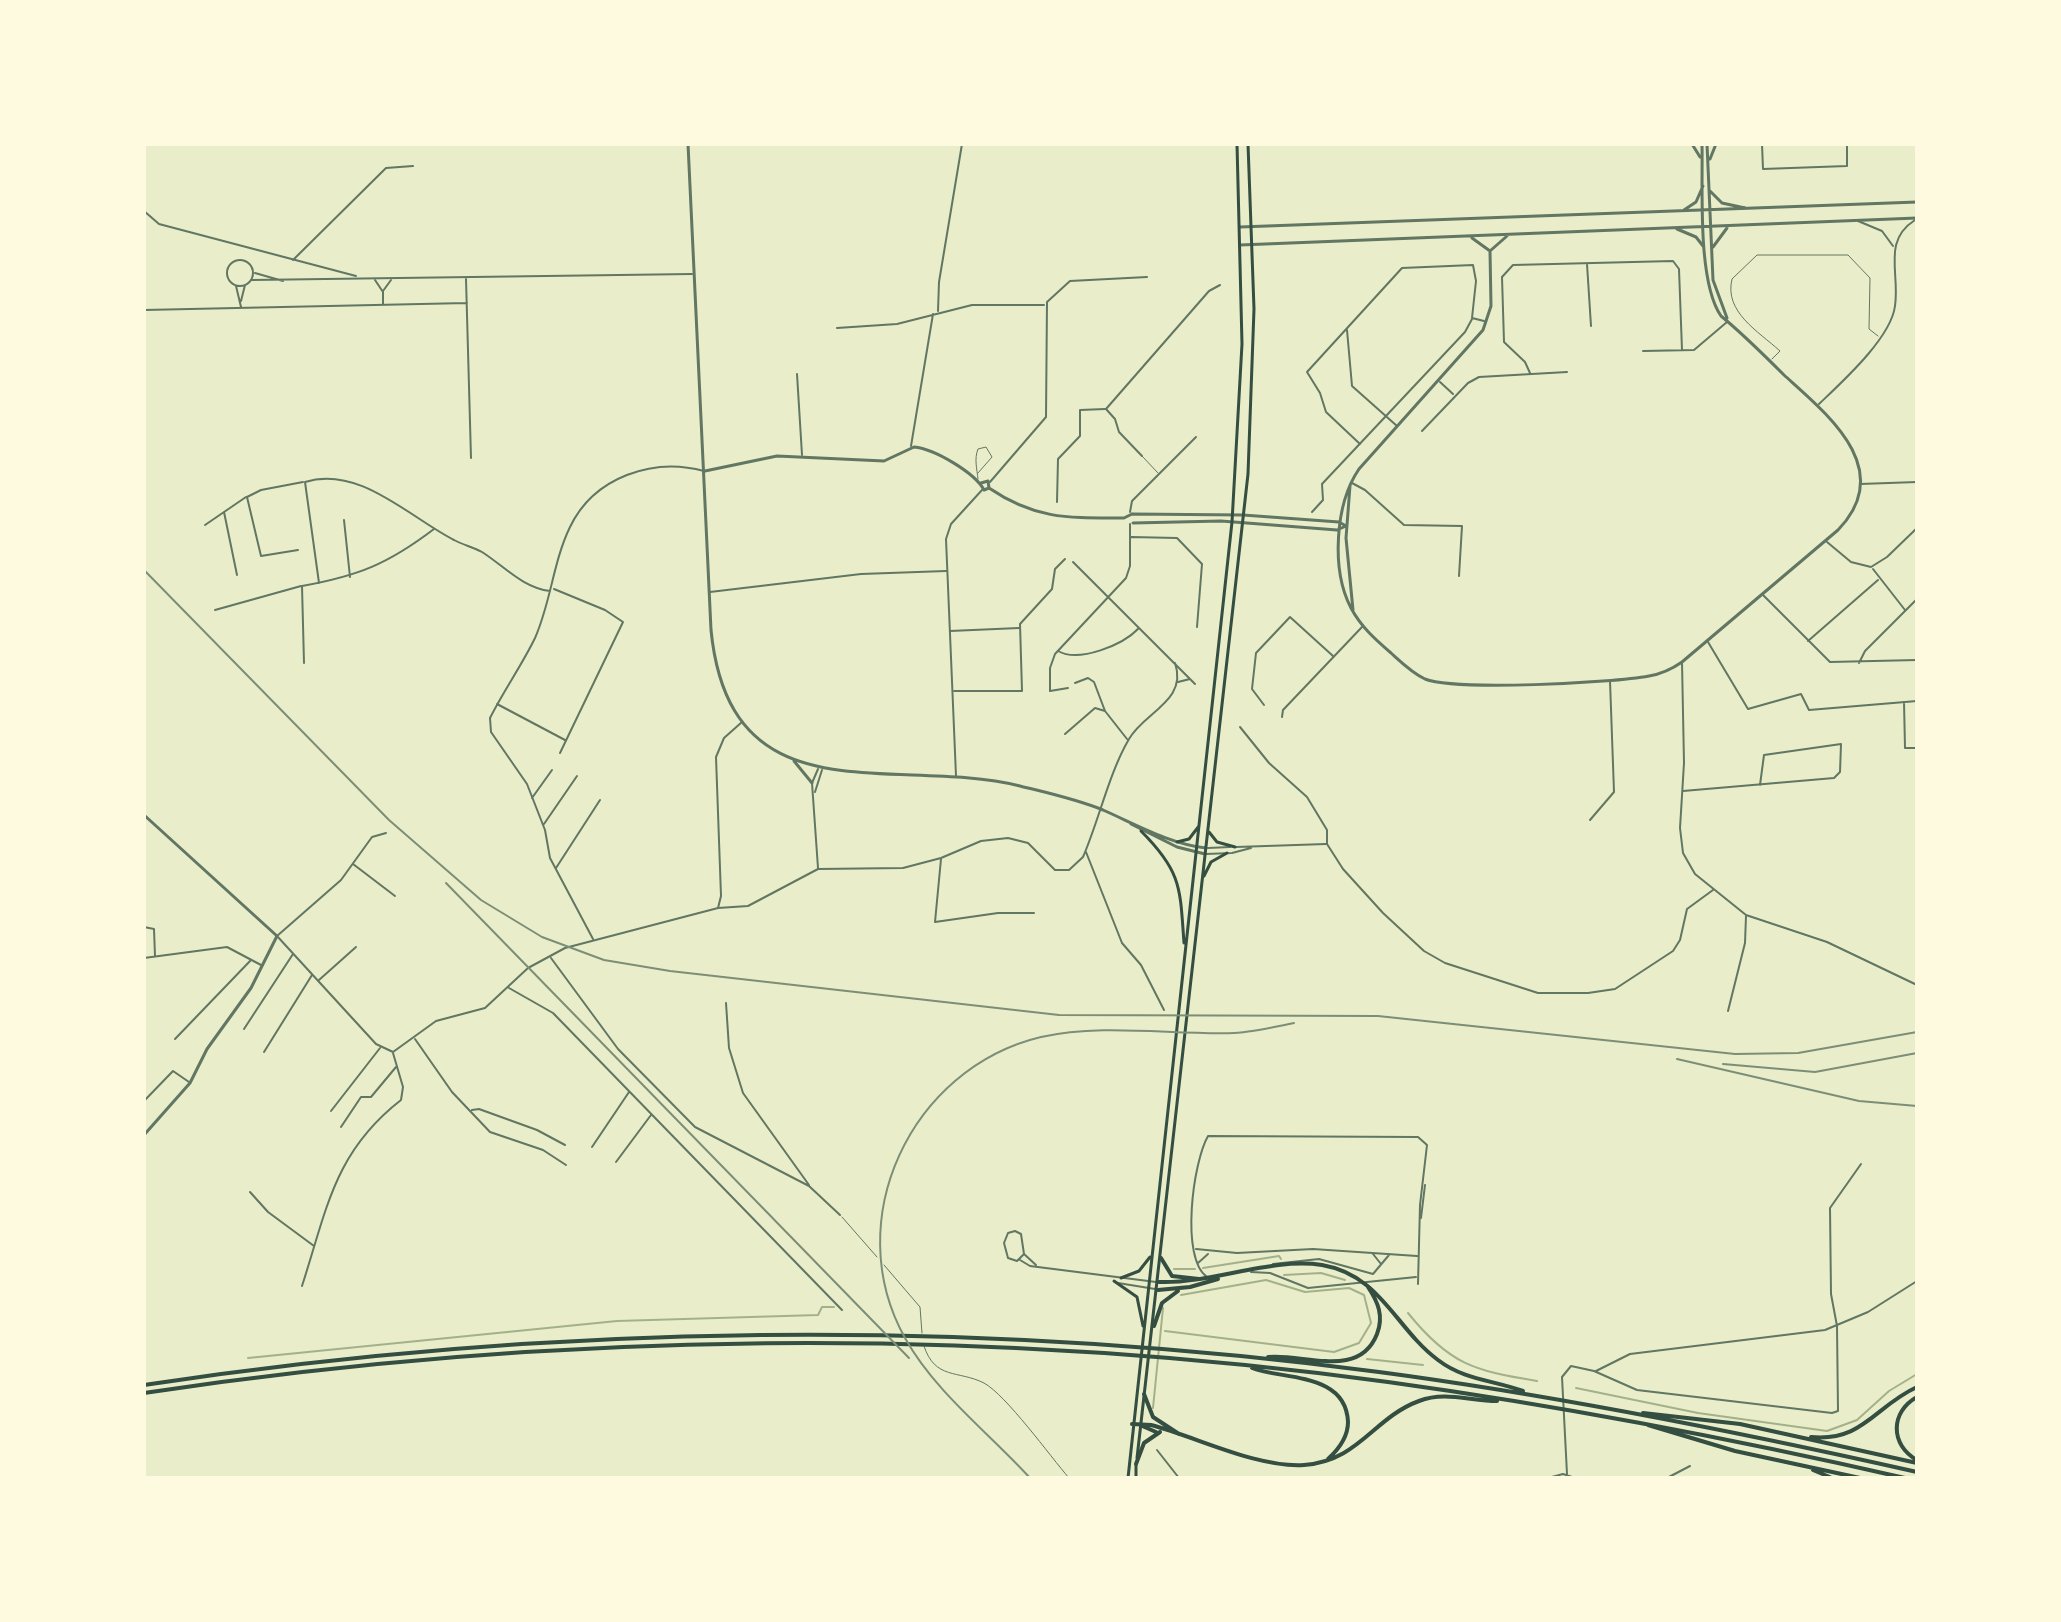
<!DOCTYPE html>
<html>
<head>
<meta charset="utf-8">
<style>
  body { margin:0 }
  #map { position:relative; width:2061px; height:1622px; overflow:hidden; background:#e9edc9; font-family:"Sofia Sans Condensed",sans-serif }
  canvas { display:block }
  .frame { position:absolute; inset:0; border:146px solid #fefae0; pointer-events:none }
</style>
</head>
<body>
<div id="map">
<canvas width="2061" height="1622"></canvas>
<div class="frame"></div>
</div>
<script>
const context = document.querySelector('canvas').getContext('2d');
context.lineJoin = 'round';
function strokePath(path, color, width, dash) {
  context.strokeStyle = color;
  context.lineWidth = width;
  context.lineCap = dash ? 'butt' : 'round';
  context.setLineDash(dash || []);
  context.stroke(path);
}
strokePath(new Path2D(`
  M1203,1268L1279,1256L1281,1259
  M1174,1269H1195
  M1284,1275L1321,1273L1345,1280
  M1408,1313C1449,1364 1474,1371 1537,1381
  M1165,1331L1334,1352L1359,1343L1371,1323L1364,1295L1349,1288L1305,1292L1266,1280L1181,1295
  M248,1358L617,1321L818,1315L822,1307H834
  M1367,1359L1423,1365
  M1576,1388L1698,1413L1827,1431L1857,1420L1889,1391L1917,1374
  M1153,1408L1163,1308`), '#a3b18a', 2);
strokePath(new Path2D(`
  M1772,359L1780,351C1758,331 1724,312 1732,279L1757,255H1848L1870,278L1869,329L1878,336
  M1142,456L1158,473
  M978,473L992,457L986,447L978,449C974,459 977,469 978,479
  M842,1217L877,1257
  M884,1265L920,1307L922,1333
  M924,1346C935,1380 958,1370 984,1383C1006,1395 1050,1456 1069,1478`), '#617663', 1);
strokePath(new Path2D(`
  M1142,456L1119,432L1115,419L1106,409L1209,291L1220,285
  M1057,502L1058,459L1080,436V410L1105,409
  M950,631L1019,628
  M954,691H1022L1020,624L1052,589L1055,569L1065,559`), '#617663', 2);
strokePath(new Path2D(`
  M1762,144L1763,169L1847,166V144
  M144,211L159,224L356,276
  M1858,221L1882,231L1893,246
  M227 273a13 13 0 1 1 26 0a13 13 0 1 1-26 0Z
  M293,260L386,168L413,166
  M1587,264L1591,326
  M255,273L283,281
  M466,279L471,458
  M252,280L692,274
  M375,280L383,292V304
  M236,286L241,307
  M383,291L391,280
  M241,301L245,285
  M144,310L467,303
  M938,311L939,282L962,144
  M837,328L897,324L972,305H1044
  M1347,330L1352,386L1397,426
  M1643,351L1694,350L1727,322
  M1530,373L1525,362L1504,342L1502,277L1513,265L1673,261L1679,269L1682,350
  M797,374L802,455
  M1440,382L1453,394
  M1819,404C1842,382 1891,338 1895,306C1900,273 1882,241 1915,220
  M1422,431L1468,383L1479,377L1567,372
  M1360,444L1326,412L1320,393L1307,372L1402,268L1473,265L1476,281L1472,318L1484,321
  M911,446L933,314
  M990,482L1046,417L1047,302L1070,281L1147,277
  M1352,483L1365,490L1404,525L1462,526L1459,576
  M1860,484L1917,482
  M224,512L237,575
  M1130,512L1132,501L1196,437
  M1312,512L1323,500L1322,484L1465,332L1472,319
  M344,520L350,577
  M205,525L246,497
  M1131,537L1177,538L1202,564L1197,627
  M1827,542L1851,562L1871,567L1887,557L1917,528
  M298,550L261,556L247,497L261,490L303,482
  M1073,562L1195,684
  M1873,569L1905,610
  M319,583L305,482C359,465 409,517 454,540C463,545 473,547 482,552C504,566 523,588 550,591
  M554,589L605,610L623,622L560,753
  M710,592L861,574L946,571
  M1763,595L1830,662L1917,660
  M215,610L301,586
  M1808,641L1878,580
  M1708,642L1748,709L1801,694L1809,710L1917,701
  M1058,651C1079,663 1123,645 1139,628
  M1682,662L1684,763L1680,828L1683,853L1695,874L1746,915L1827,942L1917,985
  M304,663L302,586C358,576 388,564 434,529
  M1859,663L1865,651L1917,599
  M1178,682L1190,679
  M1075,683L1088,678L1094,682L1105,711L1127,739
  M1068,688L1050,691V668L1055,654L1126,578L1130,566V524
  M1904,702L1905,748H1917
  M497,704L565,740
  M1264,705L1252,689L1256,653L1290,617L1333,656
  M1282,717L1283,710L1362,627
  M1240,727L1269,763L1307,797L1327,830V844L1343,869L1383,913L1424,951L1445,963L1538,993H1588L1615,989L1673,951L1680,940L1687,909L1713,890
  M1065,734L1095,708L1105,711
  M956,776L946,539L951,524L982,490
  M1683,791L1834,778L1840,772L1841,744L1764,755L1760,785
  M815,792L822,770
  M532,798L552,770
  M1590,820L1614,792L1610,681
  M544,824L577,776
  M386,833L372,837L341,880L277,936L376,1044L393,1052L436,1021L485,1008L528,968L565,948L718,908L748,906L818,869L903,868L941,858L981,841L1008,838L1028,843L1055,870H1069L1083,857C1099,820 1109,773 1129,739C1144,712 1188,701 1175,663
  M1236,847L1326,844
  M1208,848L1230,847
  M1086,852L1122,943L1141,965L1164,1010
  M1206,854L1232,853L1251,848
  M941,859L935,922L998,913H1034
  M353,864L395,896
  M556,868L600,800
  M818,868L812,783L818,769
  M718,908L721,896L716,757L724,738L742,722
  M144,927L154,929L155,956
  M593,939L550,858L545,830L527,784L491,732L490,718C504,690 522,665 535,638C551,602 553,562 570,527C594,477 653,457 704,471
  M144,958L227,947L261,965
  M551,958L618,1049L695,1127L809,1186L840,1215
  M319,980L356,947
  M509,988L553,1013L842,1310
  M726,1003L729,1048L743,1093L809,1185
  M1728,1011L1745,943L1746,916
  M244,1029L293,954
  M175,1039L251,960
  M415,1039L452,1092L490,1132L543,1150L566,1165
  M264,1052L312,975
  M144,1101L173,1071L189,1082
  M472,1110L479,1109L537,1130L565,1145
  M331,1111L380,1048
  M341,1127L361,1097H371L396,1067
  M592,1147L629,1092
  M616,1162L651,1115
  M250,1192L268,1212L314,1246
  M1421,1218L1425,1185
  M1196,1249L1237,1253L1313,1249L1417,1256
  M1024,1254L1017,1261L1008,1258L1004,1243L1008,1233L1015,1231L1021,1234L1024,1254L1036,1265
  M1373,1254L1381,1264
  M1020,1260L1030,1266L1156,1282
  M1198,1263L1208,1254
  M1273,1264L1319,1259L1373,1274L1389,1255
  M1251,1272L1270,1273L1308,1288L1416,1277
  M1207,1277C1180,1258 1193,1162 1208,1136L1418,1137L1427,1145L1420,1205L1418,1284
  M1118,1283L1155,1289
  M302,1286C327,1209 334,1152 401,1100L403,1087L393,1053
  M1596,1371L1630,1354L1825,1330L1868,1312L1917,1281
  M1157,1450L1179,1478
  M1567,1474L1562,1377L1571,1366L1594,1371L1637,1390L1832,1413L1838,1411L1837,1326L1831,1294L1830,1208L1861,1164
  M1548,1478L1563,1474L1575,1478
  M1667,1478L1690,1466`), '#617663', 2);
strokePath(new Path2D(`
  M688,144L711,630C730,821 894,755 1020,786C1048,793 1076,799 1103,810C1135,824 1170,844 1206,848
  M1692,144L1700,157
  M1707,144L1713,280L1727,318
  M1710,159L1716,144
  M1710,191L1722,203L1745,208
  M1684,210L1696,202L1703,186
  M1240,227L1917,202
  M1677,229L1696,237L1703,246
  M1472,238L1490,251
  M1240,245L1917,218
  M1713,247L1727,228
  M1490,251L1491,306L1483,330L1359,469C1335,504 1331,570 1351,608C1361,627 1376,640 1391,653C1402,663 1412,673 1425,679C1455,691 1613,683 1649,676C1661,674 1672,669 1682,662L1838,530C1897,469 1827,414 1784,375C1764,355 1743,334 1721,316C1697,281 1703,188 1702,144
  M1490,251L1507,236
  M705,471L777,456L884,461L914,447C935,449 975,473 984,490L989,488C1036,520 1070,518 1124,518L1132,514
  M981,483L988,481L989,488
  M1350,486L1346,538L1353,610
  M1132,514L1243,515L1339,522L1346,526
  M1133,523L1221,521L1337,530L1346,526
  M794,761L812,783
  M144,815L277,936L251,988L207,1049L190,1083L144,1135
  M1131,824L1177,847L1205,854`), '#617663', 3);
strokePath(new Path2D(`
  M1141,831C1182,872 1180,888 1184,943
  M1209,832L1217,842L1235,847
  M1177,842L1189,839L1199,826
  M1204,876L1211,862L1227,853
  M1121,1278L1139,1271L1150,1257
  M1114,1281L1137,1297L1143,1326
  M1137,1458L1248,474L1254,309L1248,144
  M1128,1478L1232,522L1242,344L1237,144
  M1136,1478V1465`), '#344e41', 3);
strokePath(new Path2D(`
  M1161,1258L1172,1276L1199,1279
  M1159,1282C1212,1284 1271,1257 1322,1265C1381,1275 1395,1328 1438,1360C1464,1380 1493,1380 1523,1391
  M1158,1290L1190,1287L1218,1279
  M1154,1326L1162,1303L1178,1291
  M1268,1357C1303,1353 1359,1380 1377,1334C1384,1316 1378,1302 1368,1287
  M1252,1368C1283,1380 1346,1372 1348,1422C1348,1437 1339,1449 1328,1459
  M144,1385C552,1323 970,1318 1379,1372C1560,1396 1739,1432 1917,1472
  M144,1393C555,1331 976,1326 1388,1382C1562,1406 1734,1439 1905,1478
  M1144,1394L1153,1417L1179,1434
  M1917,1397C1890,1412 1890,1445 1917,1460
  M1643,1413L1740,1424L1917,1463
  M1132,1424L1151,1425C1197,1437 1257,1468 1304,1465C1359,1461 1373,1418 1419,1401C1445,1391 1470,1401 1497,1401
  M1140,1425L1156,1432
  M1648,1425L1735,1451L1860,1478
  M1811,1437C1863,1442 1875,1406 1917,1387
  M1136,1464L1144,1443L1160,1432
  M1813,1470L1832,1478`), '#344e41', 4);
strokePath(new Path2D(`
  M144,570L389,820L481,900L542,937L604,960L670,971L1059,1015L1378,1016L1735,1054L1798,1053L1917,1032
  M446,883L909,1358
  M1677,1059L1859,1101L1917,1106
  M1723,1064L1815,1072L1917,1053
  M1030,1478C989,1433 935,1392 905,1338C839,1220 911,1068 1041,1037C1103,1023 1171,1035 1234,1033C1254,1032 1274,1027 1294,1023`), '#7c8e77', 2);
</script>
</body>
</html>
